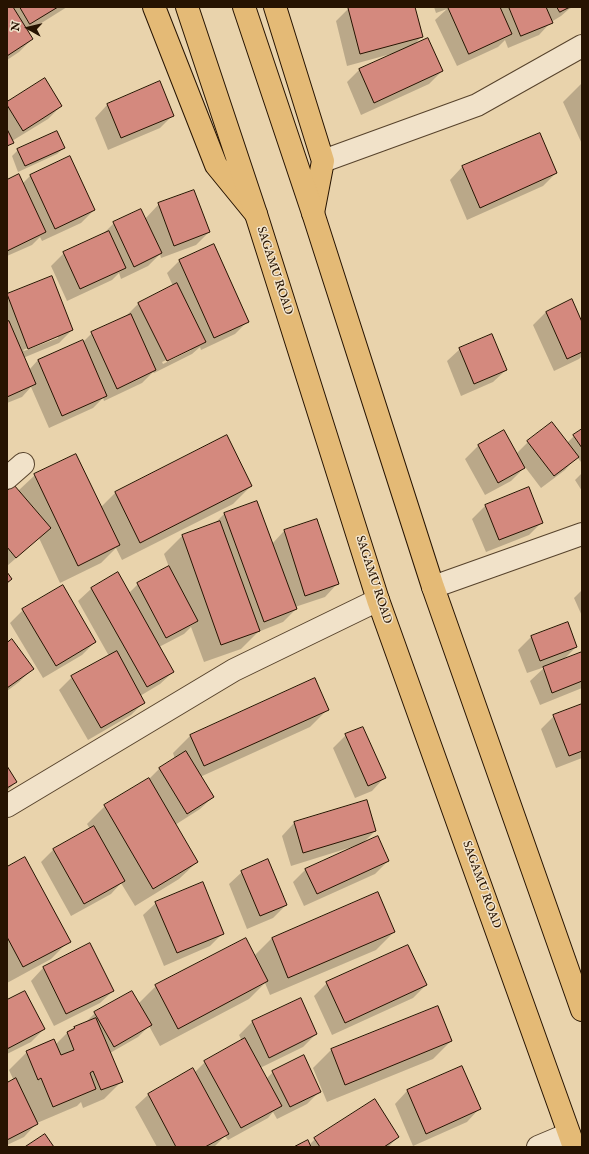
<!DOCTYPE html>
<html>
<head>
<meta charset="utf-8">
<style>
  body { margin:0 }
  #map { position:relative; width:589px; height:1154px; overflow:hidden; background:#e9d3ac; font-family:"IM FELL English",serif }
  canvas { display:block }
  .frame { position:absolute; inset:0; border:8px solid #261301; pointer-events:none }
  .north { position:absolute; left:8px; top:8px; width:40px; height:40px; -webkit-text-stroke:3px #f1e2c9; paint-order:stroke; rotate:278deg; font-size:11px; font-weight:700; line-height:16px; text-align:center; color:#261301 }
  .north::after { content:''; display:block; margin:auto; width:14px; height:18px; background:#261301; clip-path:polygon(50% 0,100% 100%,50% 72%,0 100%) }
</style>
</head>
<body>
<div id="map">
<canvas width="589" height="1154"></canvas>
<div class="frame"></div>
<div class="north">N</div>
</div>
<script>
const context = document.querySelector('canvas').getContext('2d');
context.lineJoin = 'round';
function fillPath(path, color) {
  context.fillStyle = color;
  context.fill(path, 'evenodd');
}
function strokePath(path, color, width, dash) {
  context.strokeStyle = color;
  context.lineWidth = width;
  context.lineCap = dash ? 'butt' : 'round';
  context.setLineDash(dash || []);
  context.stroke(path);
}
function label(font, color, halo, rows, align = 'center') {
  context.font = font + ' "IM FELL English",serif';
  context.lineWidth = 3;
  context.setLineDash([]);
  context.textBaseline = 'middle';
  context.strokeStyle = halo;
  context.fillStyle = color;
  for (const [text, x, y, turn = 0] of rows) {
    context.save();
    context.translate(x, y);
    context.rotate((+turn || 0) * Math.PI / 180);
    context.textAlign = isNaN(turn) ? turn : align;
    if (halo) context.strokeText(text, 0, 0);
    context.fillText(text, 0, 0);
    context.restore();
  }
}
fillPath(new Path2D(`
  M7,7H67L27,32L32,39L19,52L7,60Z
  M355,7H414L422,36L413,46L442,71L429,84L361,115L347,82L359,70L392,55L391,54L347,66L336,21L348,9Z
  M434,7H573L569,9L561,16L551,22L539,35L508,48L505,40L498,47L457,66L435,20L447,9L436,13Z
  M581,84H582V144L563,102Z
  M7,104L61,106L48,119L12,141V142L7,148Z
  M107,105L173,115L160,128L108,150L95,118Z
  M64,148L57,154L18,172L12,156L18,150Z
  M70,157L94,210L81,223L42,241L40,237L32,245L7,256V181L22,184L30,176Z
  M462,167L556,173L543,186L467,220L450,180Z
  M159,204L209,232L196,245L161,258L160,254L148,266L121,279L119,273L112,280L67,301L51,266L64,253L101,236L114,223L145,219Z
  M180,260L248,321L235,334L201,350L200,347L192,354L154,373L153,372L142,383L104,401L103,398L93,408L49,428L31,387L22,397L7,403V295L51,277L72,330L59,343L23,358L29,370L38,360L82,341L83,342L92,333L126,316L139,303L173,286L167,273ZM58,335V338L24,351L23,350ZM191,348V350L163,364L162,362Z
  M571,301L582,325V356L579,359L554,371L533,325L546,312Z
  M460,349L506,370L493,382L461,396L447,361Z
  M582,431V461L581,462L577,457L565,470L541,488L525,467L511,481L485,495L465,459L478,446L503,432L516,454L528,442L567,443L574,436Z
  M226,436L251,486L233,504L122,560L116,548L101,563L60,583L39,538L7,566V493L18,491L35,475L100,508L115,493Z
  M582,473V491L575,480Z
  M528,488L541,523L529,535L486,552L472,519L485,506Z
  M256,502L272,544L284,531L316,520L337,584L325,597L295,607L296,609L283,622L258,632L241,649L204,662L191,627L184,634L159,647L173,672L160,684L140,696L144,702L131,715L88,740L59,690L72,677L109,656L78,601L91,589L117,574L129,593L138,584L169,567L164,554L182,536L214,524L224,514Z
  M582,590V616L574,598Z
  M23,610L95,642L82,655L43,678L10,623Z
  M531,637L576,647L563,660L582,653V688L540,705L530,681L545,667L527,673L518,650Z
  M7,644L32,669L19,682L7,691Z
  M582,705V758L556,768L541,729L554,716Z
  M328,709L310,727L200,777L213,797L200,809L175,825L197,862L179,879L135,906L121,883L111,894L71,916L41,862L54,849L90,829L87,824L105,806L148,780L160,768L175,759L173,753L191,735Z
  M346,735L384,778L372,791L355,798L333,748Z
  M7,768L16,782L7,791Z
  M294,823L375,831L362,844L388,861L375,874L304,906L293,882L306,869L356,847L355,846L291,866L282,836Z
  M7,868L69,941L51,959L7,983Z
  M242,872L286,905L273,918L247,929L229,884Z
  M378,893L394,932L376,950L270,995L265,983L249,999L160,1046L149,1026L138,1037L110,1053L122,1081L104,1099L83,1108L81,1102L77,1106L37,1123L24,1137L7,1145V1084L14,1081L9,1070L27,1052L56,1044L67,1033L84,1024L95,1013L138,1004L156,986L254,956L272,938Z
  M156,903L223,933L210,946L164,966L143,915Z
  M90,945L113,991L100,1003L54,1026L31,981L43,968Z
  M327,983L426,985L413,998L332,1035L314,996Z
  M300,999L316,1034L303,1047L260,1068L266,1079L273,1072L320,1091L307,1104L277,1119L273,1112L268,1118L228,1140L225,1136L214,1147H157L135,1107L148,1095L192,1070L194,1073L205,1062L242,1041L239,1035L252,1022Z
  M7,1002L44,1029L31,1042L7,1054Z
  M437,1007L451,1041L433,1059L327,1102L313,1068L331,1050Z
  M461,1067L479,1109L467,1122L413,1146L395,1104L407,1091Z
  M398,1137L388,1147H297L309,1145L315,1139Z`), '#0003');
const building = new Path2D(`
  M7,7H13L33,39L7,56Z
  M20,7H58L30,24Z
  M351,7H415L423,37L360,54L348,8Z
  M448,7H500L512,34L469,54Z
  M509,7H546L553,23L521,36Z
  M557,7H570L560,12Z
  M428,38L443,71L374,103L359,69Z
  M45,78L62,106L23,131L7,105V102Z
  M160,81L174,116L121,138L107,104Z
  M7,129L14,143L7,146Z
  M57,131L65,148L25,166L17,149Z
  M540,133L557,173L480,208L462,166Z
  M70,156L95,210L55,229L30,175Z
  M19,174L46,232L7,251V180Z
  M194,190L210,232L174,246L158,203Z
  M141,209L162,253L134,267L113,222Z
  M109,231L126,268L80,289L63,252Z
  M214,244L249,322L214,338L179,260Z
  M52,276L73,330L28,349L7,294Z
  M177,283L206,342L167,361L138,303Z
  M572,299L582,322V352L567,359L546,312Z
  M131,314L156,370L117,389L91,332Z
  M9,321L36,384L7,397V322Z
  M492,334L507,370L474,384L459,348Z
  M83,340L107,396L62,416L38,360Z
  M552,422L579,457L554,476L527,441Z
  M582,429V448L573,435Z
  M504,430L525,468L498,483L478,445Z
  M227,435L252,486L140,543L115,492Z
  M76,454L120,545L78,566L34,474Z
  M14,485L51,528L16,558L7,547V491Z
  M529,487L543,523L499,540L485,505Z
  M257,501L297,609L264,622L224,513Z
  M317,519L339,584L305,596L284,530Z
  M220,521L260,631L221,645L182,535Z
  M169,566L198,621L166,638L137,583Z
  M7,572L12,579L7,583Z
  M118,572L174,672L147,687L91,588Z
  M63,585L96,642L56,666L22,609Z
  M568,622L577,647L540,661L531,636Z
  M12,639L34,669L7,688V643Z
  M117,651L145,703L101,728L71,676Z
  M582,652V681L552,693L543,667Z
  M315,678L329,710L204,766L190,735Z
  M582,704V751L569,756L553,715Z
  M363,727L386,778L368,786L345,734Z
  M186,751L214,797L187,814L159,768Z
  M7,766L17,782L7,788Z
  M149,778L198,862L153,889L104,805Z
  M367,800L376,831L303,853L294,822Z
  M94,826L125,881L84,904L53,849Z
  M378,836L389,861L317,894L305,869Z
  M25,857L71,942L23,967L7,937V867Z
  M268,859L287,905L260,916L241,871Z
  M203,882L224,934L177,953L155,902Z
  M378,892L395,932L288,978L272,938Z
  M246,938L268,981L178,1029L155,985Z
  M90,943L114,991L66,1014L43,967Z
  M408,945L427,985L345,1023L326,982Z
  M25,991L45,1029L7,1049V1000Z
  M132,991L152,1025L114,1047L94,1012Z
  M301,998L317,1034L269,1058L252,1021Z
  M438,1006L452,1041L345,1085L331,1049Z
  M96,1018L123,1082L101,1090L93,1071L90,1073L96,1089L53,1107L41,1078L38,1080L26,1051L54,1039L61,1055L74,1050L67,1032L75,1028L74,1027Z
  M245,1038L282,1106L241,1128L204,1061Z
  M304,1055L321,1092L290,1107L272,1071Z
  M462,1066L481,1109L426,1134L407,1090Z
  M193,1068L229,1134L205,1147H176L148,1094Z
  M16,1078L38,1124L7,1140V1083Z
  M375,1099L399,1137L384,1147H320L314,1138Z
  M45,1134L54,1147H25Z
  M308,1140L311,1147H294Z`);
fillPath(building, '#d4897e');
strokePath(building, '#261301', 1);
const minor = new Path2D(`
  M323,161L477,105L582,46
  M7,478L23,464
  M433,587L582,534
  M7,806L234,670L378,600
  M538,1147L569,1134`);
const primary = new Path2D(`
  M154,7L216,165L256,214
  M275,7L323,161L313,213`);
const trunk = new Path2D(`
  M187,7L256,214L378,600L574,1147
  M244,7L313,213L433,587L582,1010`);
strokePath(minor, '#57432c', 24);
strokePath(primary, '#261301', 24);
strokePath(trunk, '#261301', 24);
strokePath(minor, '#f1e2c9', 22);
strokePath(primary, '#e4ba76', 22);
strokePath(trunk, '#e4ba76', 22);
label('12px', '#261301', '#f1e2c9', [
  ["SAGAMU ROAD",274,271,72],
  ["SAGAMU ROAD",373,580,72],
  ["SAGAMU ROAD",481,885,70]
]);
</script>
</body>
</html>
